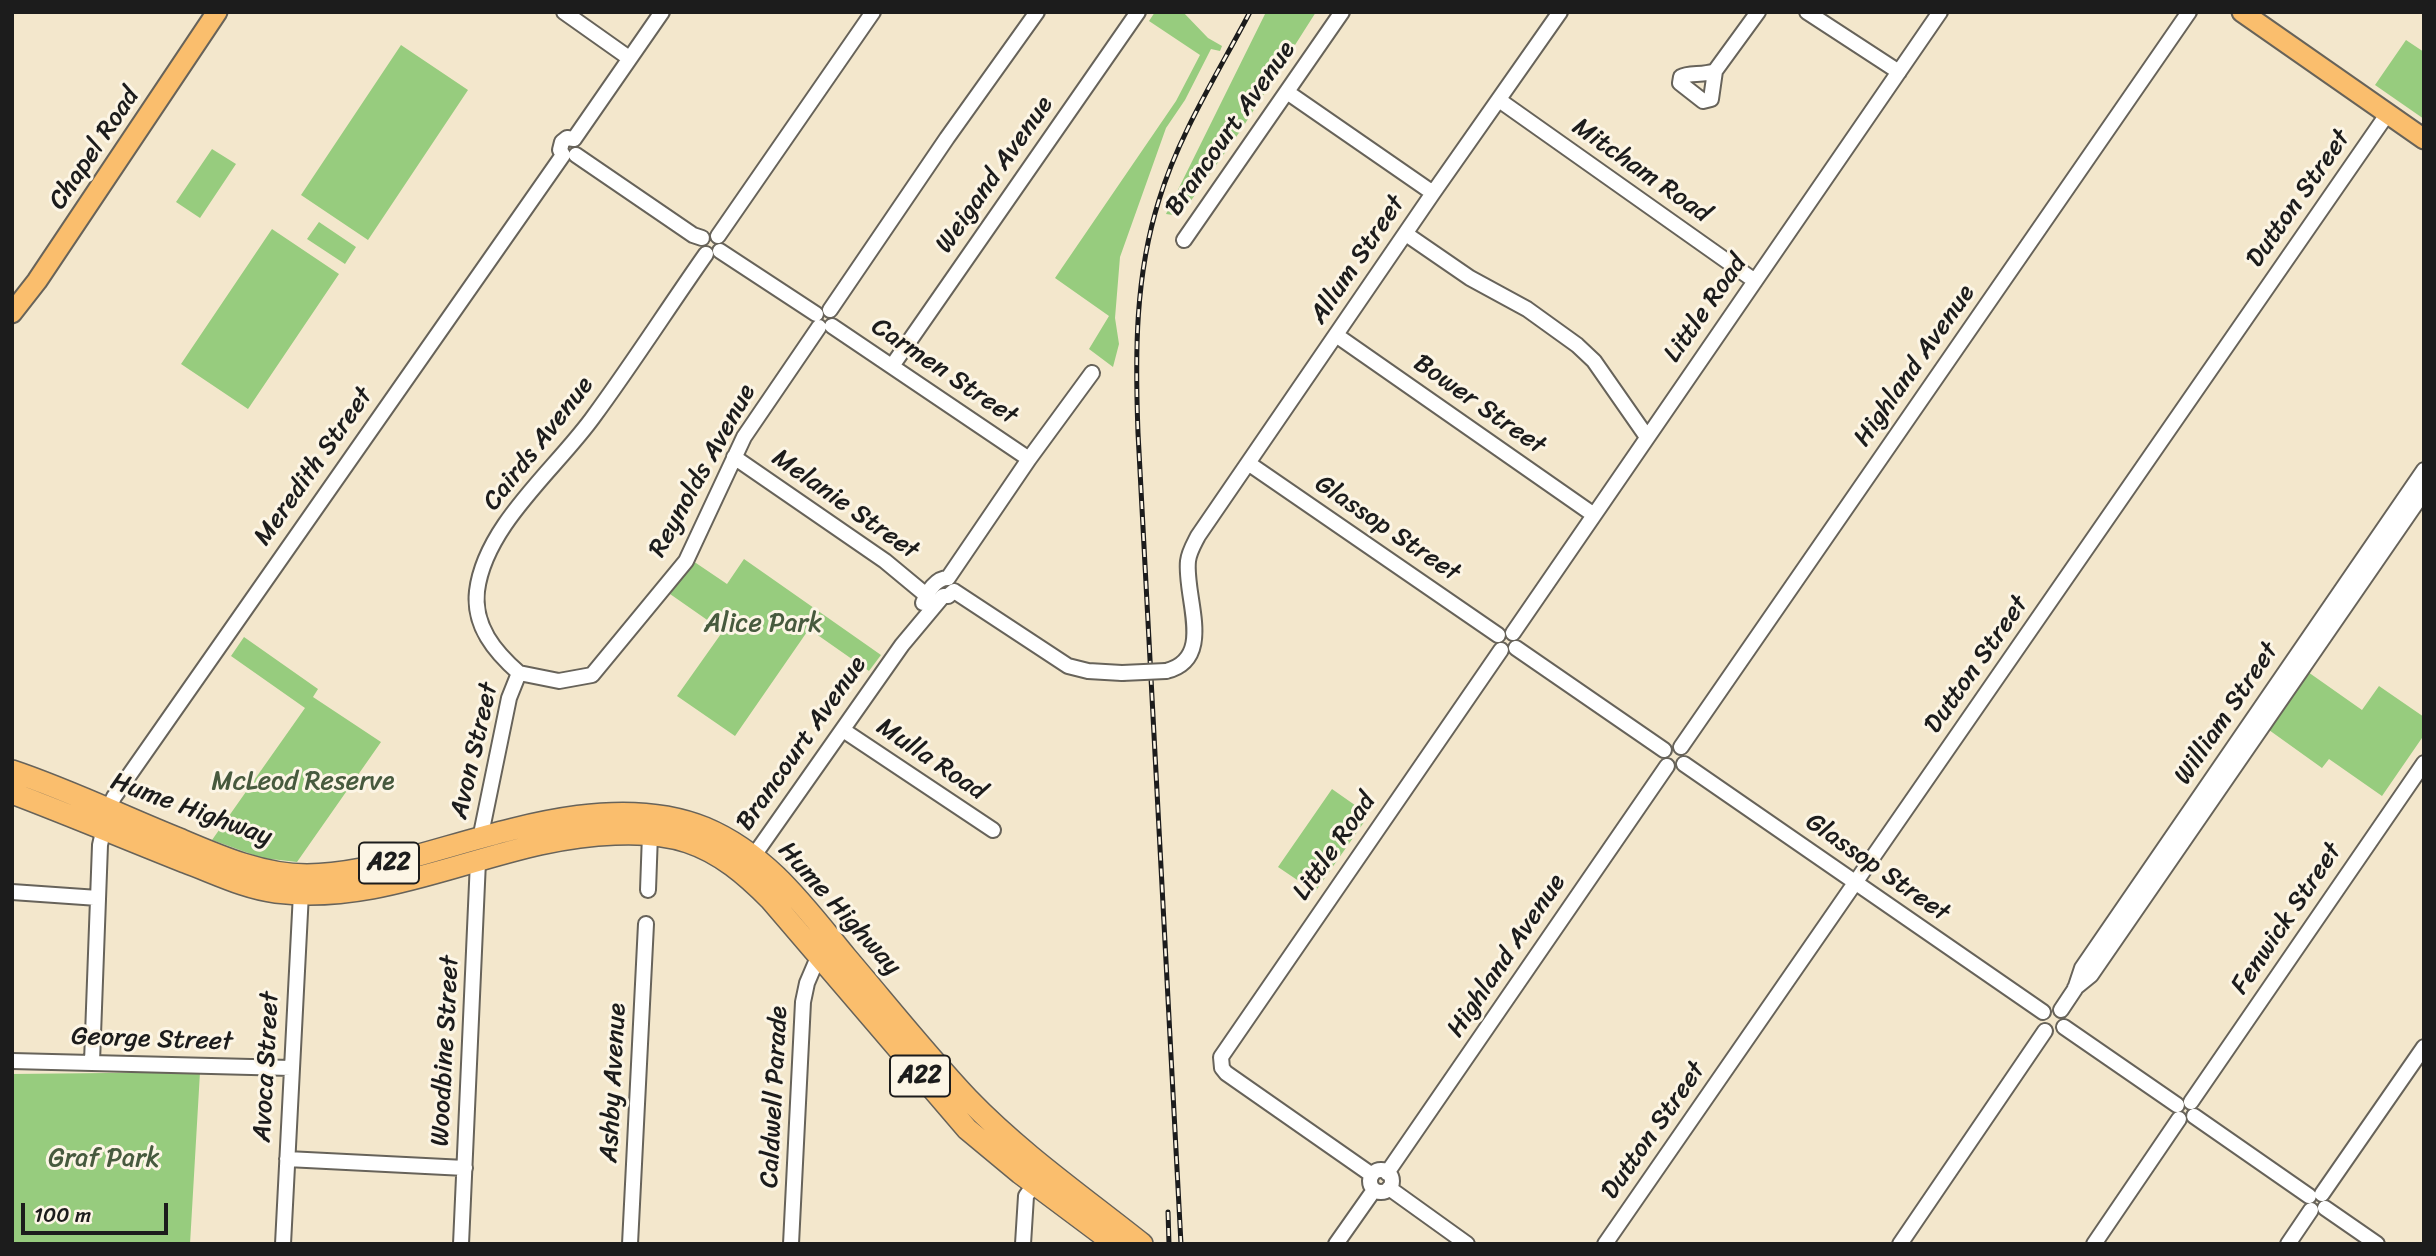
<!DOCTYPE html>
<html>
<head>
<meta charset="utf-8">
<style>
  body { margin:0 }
  #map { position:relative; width:2436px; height:1256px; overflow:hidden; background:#f3e7cc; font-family:Sriracha,sans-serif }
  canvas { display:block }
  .frame { position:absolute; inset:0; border:14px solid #1c1c1c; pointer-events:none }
  .scale { position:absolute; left:21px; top:1203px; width:147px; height:32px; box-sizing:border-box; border:4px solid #1c1c1c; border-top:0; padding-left:9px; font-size:21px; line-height:24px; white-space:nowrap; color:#1c1c1c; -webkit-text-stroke:5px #fcf5e5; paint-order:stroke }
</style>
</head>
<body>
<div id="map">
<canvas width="2436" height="1256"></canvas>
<div class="frame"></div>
<div class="scale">100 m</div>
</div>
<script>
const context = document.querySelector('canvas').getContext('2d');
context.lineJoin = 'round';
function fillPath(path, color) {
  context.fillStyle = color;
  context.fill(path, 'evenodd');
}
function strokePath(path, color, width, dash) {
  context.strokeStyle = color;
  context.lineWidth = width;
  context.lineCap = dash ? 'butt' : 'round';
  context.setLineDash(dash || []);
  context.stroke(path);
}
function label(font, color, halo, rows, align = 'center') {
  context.font = font + ' Sriracha,sans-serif';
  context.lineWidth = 6;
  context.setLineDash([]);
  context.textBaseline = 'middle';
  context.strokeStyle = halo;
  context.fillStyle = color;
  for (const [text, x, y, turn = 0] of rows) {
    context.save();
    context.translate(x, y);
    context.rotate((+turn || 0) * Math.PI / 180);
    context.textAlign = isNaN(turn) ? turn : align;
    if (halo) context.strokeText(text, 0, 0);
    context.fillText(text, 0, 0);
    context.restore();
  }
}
fillPath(new Path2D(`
  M1155,12H1183L1208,38L1222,46L1220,51L1211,49L1185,100L1166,128L1120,257L1115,318L1119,344L1113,367L1089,349L1109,316L1055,278L1176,101L1200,55L1149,21Z
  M1266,12H1316L1241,130L1180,216L1166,214Z
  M2406,40L2424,52V119L2375,85Z
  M401,45L468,90L368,240L301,195Z
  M212,149L236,164L200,218L176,202Z
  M319,222L356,247L345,264L307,239Z
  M272,229L339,274L248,409L181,364Z
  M744,559L881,655L869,671L809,629L735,736L677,696L723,631L670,594L693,561L727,584Z
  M244,637L318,689L313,697L381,742L297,862L262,858L212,840L305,708L231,656Z
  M2308,672L2362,710L2379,686L2424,717V735L2382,796L2329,759L2322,768L2269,730Z
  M1332,789L1369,815L1315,892L1278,867Z
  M200,1072L190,1244H12V1074Z`), '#97cc7e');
const minor = new Path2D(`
  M564,12L629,58
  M1807,12L1899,72
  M1715,71C1703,76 1689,72 1681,77L1680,83L1703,101L1711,99L1715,71L1758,12
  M1287,92L1433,193
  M1499,100L1755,281
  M574,139L662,12
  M563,155L560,150L562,142L567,138L574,139
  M576,155L693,235L702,238
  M1406,234L1470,278L1527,309L1577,345L1594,361L1647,437
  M718,236L873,12
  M1184,240L1342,12
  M720,251L816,314
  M830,310L947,138L1037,12
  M832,326L1029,459
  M1336,335L1594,515
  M892,366L1138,12
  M734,457L885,561L926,595
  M1248,463L1498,635
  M948,578L1029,459L1092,373
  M954,591L1068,666L1088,671L1122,673
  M923,603C927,592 936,578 948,578
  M1513,633L1940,12
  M1516,648L1664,750
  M1166,671C1216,659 1184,597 1188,561C1189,552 1194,544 1198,536L1433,193L1560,12
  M519,673C495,652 473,626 477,591C485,525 557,468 594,416C633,363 668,308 706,254
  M519,673L559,681L592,675L686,561L744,437L819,327
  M843,730L993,830
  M1681,747L2189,12
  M1684,764L2043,1012
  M480,839L509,698L519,673
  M748,864L902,645L943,596H948L954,591
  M648,890L650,834
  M12,892L98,898
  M2075,988L2091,975L2424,492
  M2061,1010L2075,989L2082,968L2424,470
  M2064,1027L2177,1105
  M12,1061L291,1068
  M92,1062L100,845L108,810L114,797L563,155
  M2191,1102L2424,763
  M2194,1116L2309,1196
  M287,1159L465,1168
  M1370 1181a11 11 0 1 1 22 0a11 11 0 1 1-22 0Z
  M1387,1173L1667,766
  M1372,1175L1226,1073L1222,1068L1221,1057L1501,650
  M1389,1188L1467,1244
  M2322,1194L2424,1047
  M2325,1208L2377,1244
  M283,1244L301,893
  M461,1244L478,861
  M630,1244L646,924
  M791,1244L803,1002L807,983L819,955
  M1023,1244L1026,1196L1038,1179
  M1336,1244L1374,1190
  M1605,1244L2388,113
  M1900,1244L2045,1031
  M2094,1244L2179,1119
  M2288,1244L2311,1210`);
const major = new Path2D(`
  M2242,12L2424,139
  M12,313L37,281L217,12`);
const highway = new Path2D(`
  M12,771C69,790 124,817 179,839C219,856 262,875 307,875C342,875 378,866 412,857C501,833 614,791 705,828C767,854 805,907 846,957C886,1004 925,1053 968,1099C1020,1153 1083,1197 1142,1244
  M12,793C70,815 127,839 185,862C215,873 244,888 276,892C393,907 500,837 615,834C639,833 665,834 688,842C721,853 746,875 770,899L967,1129L1020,1173L1115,1244`);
strokePath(minor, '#67635a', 18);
strokePath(major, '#67635a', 23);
strokePath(highway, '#67635a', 24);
strokePath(minor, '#fff', 14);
strokePath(major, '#fabe6d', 19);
strokePath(highway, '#fabe6d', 21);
const rail = new Path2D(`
  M1168,1212L1169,1244
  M1181,1244L1138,433C1135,353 1135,276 1159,200C1179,134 1218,73 1250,12`);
strokePath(rail, '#1c1c1c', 5);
strokePath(rail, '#fcf5e5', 2.5, [8]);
const minorBridge = new Path2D(`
  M1122,673L1166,671`);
strokePath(minorBridge, '#67635a', 18, []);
strokePath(minorBridge, '#fff', 14);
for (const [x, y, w] of [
  [389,863,60],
  [920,1076,60]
]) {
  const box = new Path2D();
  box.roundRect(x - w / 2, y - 20.5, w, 41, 5);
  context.fillStyle = '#fcf5e5';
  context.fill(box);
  strokePath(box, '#1c1c1c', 2);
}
label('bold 24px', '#1c1c1c', null, [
  ["A22",389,863],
  ["A22",920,1076]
]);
label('26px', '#1c1c1c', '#fcf5e5', [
  ["Brancourt Avenue",1231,129,-55],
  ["Chapel Road",95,149,-56],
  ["Mitcham Road",1641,171,35],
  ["Weigand Avenue",995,175,-55],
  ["Dutton Street",2299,199,-55],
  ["Allum Street",1358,260,-56],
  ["Little Road",1706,309,-55],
  ["Highland Avenue",1915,366,-55],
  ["Carmen Street",944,372,34],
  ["Bower Street",1479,405,35],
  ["Cairds Avenue",539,444,-52],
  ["Meredith Street",314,467,-55],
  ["Reynolds Avenue",703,471,-61],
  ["Melanie Street",845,505,35],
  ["Glassop Street",1387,529,34],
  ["Dutton Street",1977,665,-55],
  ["William Street",2227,714,-56],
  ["Brancourt Avenue",802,744,-55],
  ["Avon Street",475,751,-77],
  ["Mulla Road",931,760,34],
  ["Hume Highway",191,810,20],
  ["Little Road",1335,847,-55],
  ["Glassop Street",1877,868,35],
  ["Hume Highway",839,909,48],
  ["Fenwick Street",2287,919,-56],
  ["Highland Avenue",1507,956,-56],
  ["George Street",152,1040,2],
  ["Woodbine Street",446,1051,-87],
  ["Avoca Street",267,1067,-87],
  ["Ashby Avenue",614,1083,-87],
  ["Caldwell Parade",775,1097,-87],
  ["Dutton Street",1654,1131,-55]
]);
label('26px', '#475a3e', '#fcf5e5', [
  ["Alice Park",763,624],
  ["McLeod Reserve",303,782],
  ["Graf Park",104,1159]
]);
</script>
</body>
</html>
